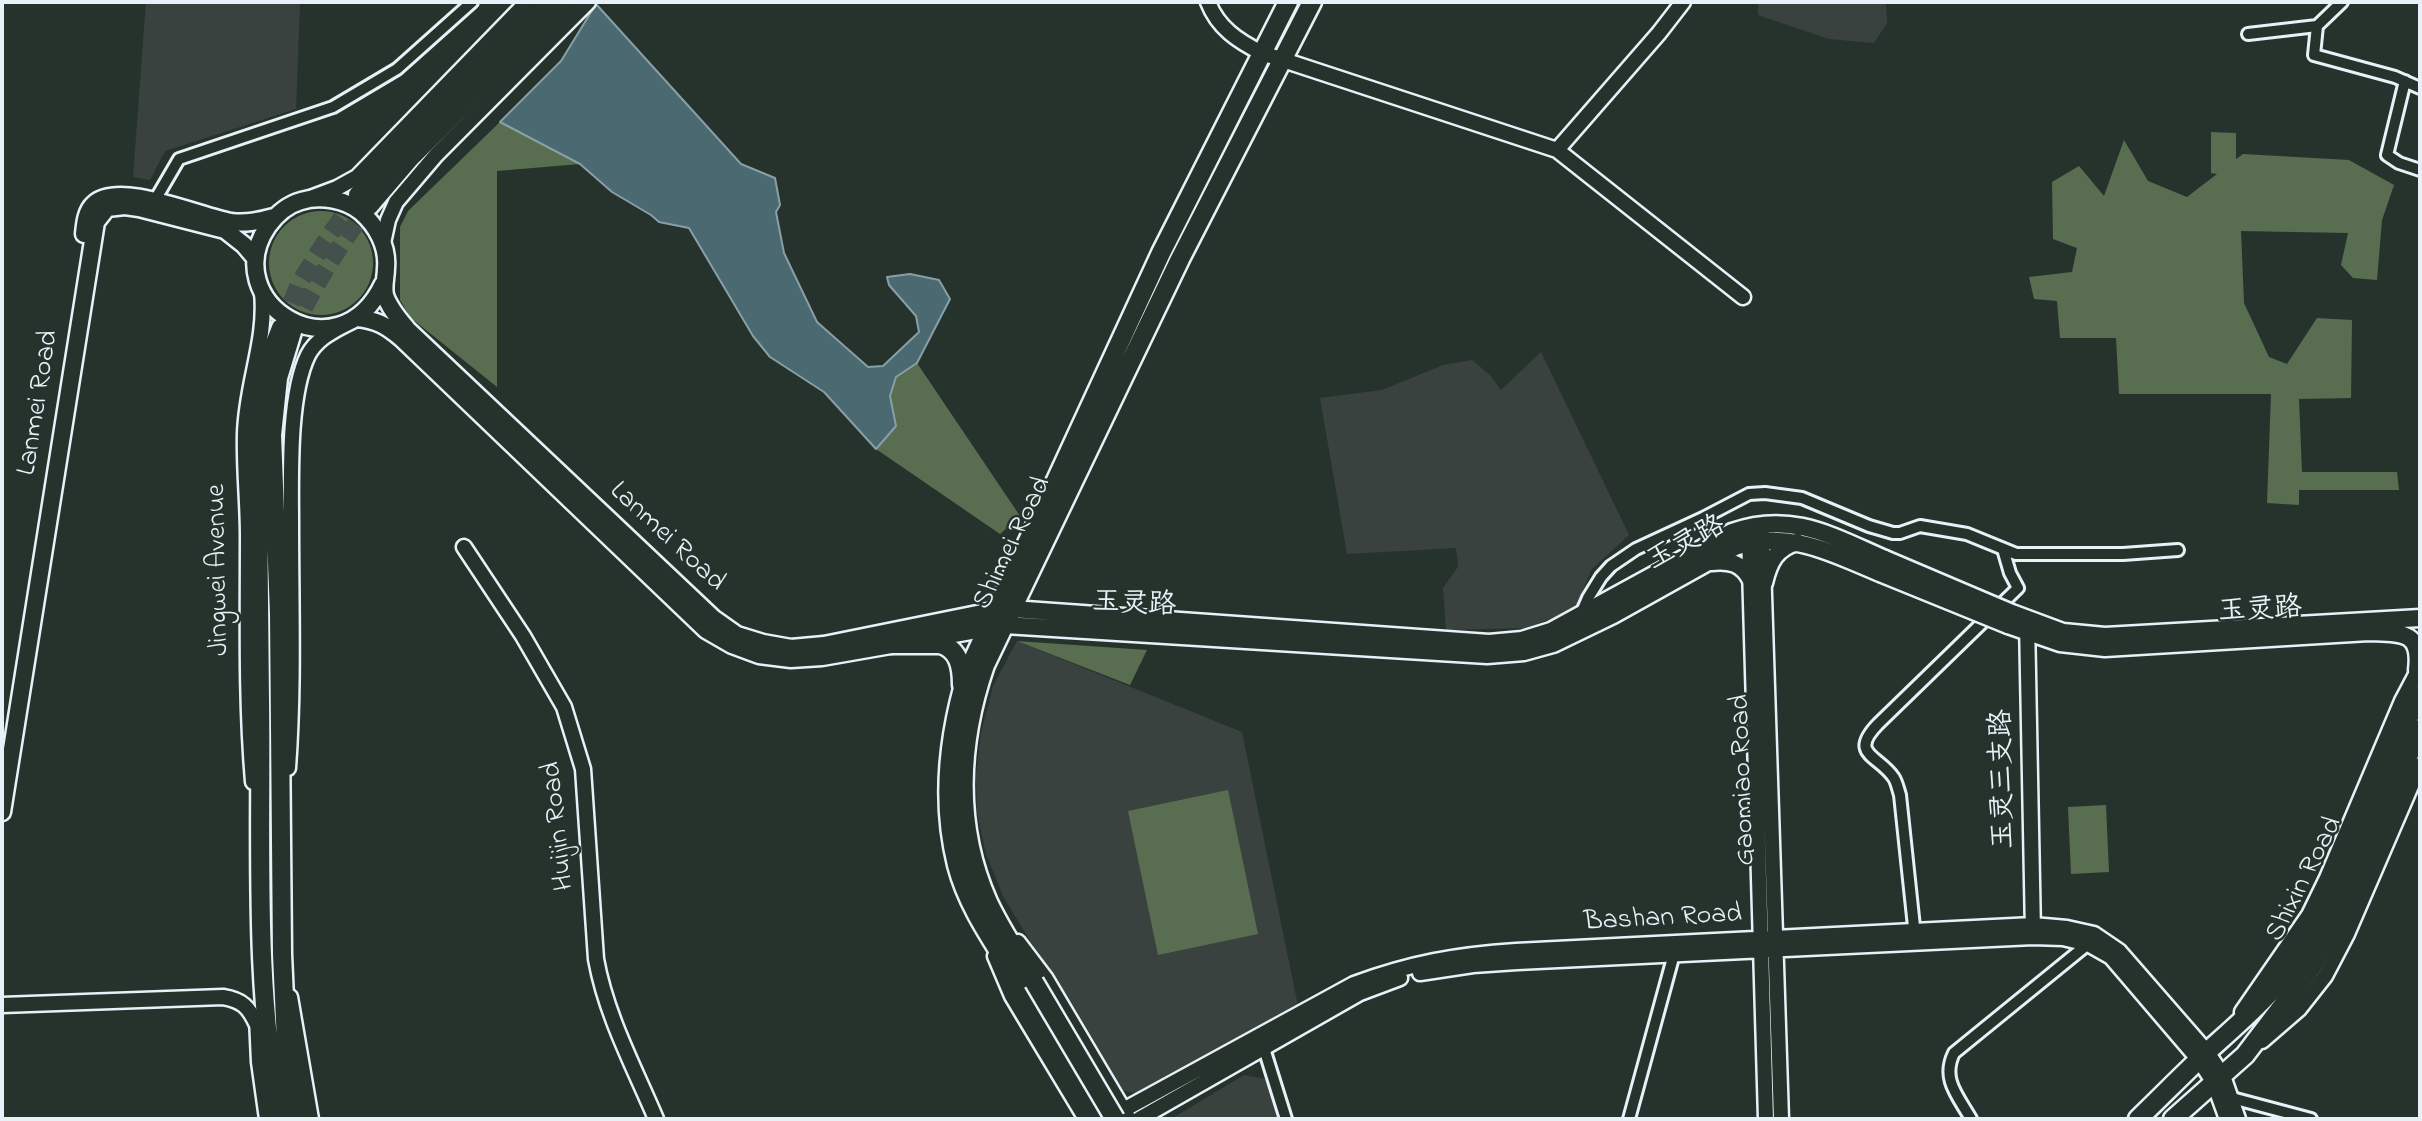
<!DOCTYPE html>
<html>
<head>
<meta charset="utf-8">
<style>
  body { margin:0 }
  #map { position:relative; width:2422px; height:1121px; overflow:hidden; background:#26332d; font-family:"Indie Flower",sans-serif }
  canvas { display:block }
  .frame { position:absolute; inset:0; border:4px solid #e8f1f8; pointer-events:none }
</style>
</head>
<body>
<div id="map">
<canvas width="2422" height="1121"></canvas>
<div class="frame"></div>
</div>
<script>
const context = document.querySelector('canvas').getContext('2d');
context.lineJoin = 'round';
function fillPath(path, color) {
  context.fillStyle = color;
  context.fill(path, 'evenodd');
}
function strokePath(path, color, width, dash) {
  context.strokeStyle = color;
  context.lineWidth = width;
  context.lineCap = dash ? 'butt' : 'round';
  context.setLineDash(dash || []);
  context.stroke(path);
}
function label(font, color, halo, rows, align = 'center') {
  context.font = font + ' "Indie Flower","LXGW WenKai TC",sans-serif';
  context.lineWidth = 5;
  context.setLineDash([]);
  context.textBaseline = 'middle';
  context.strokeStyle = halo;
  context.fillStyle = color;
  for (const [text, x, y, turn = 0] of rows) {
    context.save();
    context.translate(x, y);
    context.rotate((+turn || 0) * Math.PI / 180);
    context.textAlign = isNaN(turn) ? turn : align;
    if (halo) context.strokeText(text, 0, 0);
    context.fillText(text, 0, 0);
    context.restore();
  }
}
fillPath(new Path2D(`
  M146,2H300L296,109L165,151L150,180L133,177Z
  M1758,2H1886L1887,23L1874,43L1829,39L1758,15Z
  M1541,352L1629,535L1591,570L1575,610L1526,628L1446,630L1443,588L1458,567L1456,548L1347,554L1320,398L1382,390L1443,365L1472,360L1490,375L1501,390Z
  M1017,641L1242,732L1298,1006L1137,1094L1119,1089L1003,896L986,854L977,813L976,775L981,733L993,686Z
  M1244,1075L1266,1079L1279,1119H1171Z`), '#3a4240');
fillPath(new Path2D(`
  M500,122L580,164L497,171V387L411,318L400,300V227L408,211Z
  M2211,132L2236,133V159L2243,154L2349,160L2394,185L2382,220L2377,280L2353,278L2341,265L2348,233L2241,231L2244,303L2269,357L2287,364L2317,318L2352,320L2351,398L2299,399L2302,472H2397L2399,490H2299V505L2267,503L2271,394H2119L2116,338H2060L2057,301L2034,299L2029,277L2072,272L2077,248L2053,239L2052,182L2079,166L2104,196L2124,140L2148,181L2187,197L2217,174L2211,173Z
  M269 263a52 52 0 1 1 104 0a52 52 0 1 1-104 0Z
  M917,363L1020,516L1000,534L876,449L896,426L890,396L896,377Z
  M1017,641L1147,650L1130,685Z
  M1228,790L1258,934L1158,955L1128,811Z
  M2106,805L2109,872L2071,874L2068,807Z`), '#596e51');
const water = new Path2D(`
  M596,4L741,164L775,178L780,205L776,212L784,253L817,322L868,367L883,366L919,332L916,316L889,285L887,277L910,274L939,280L950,299L917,363L896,377L890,396L896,426L876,449L824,392L770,357L753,336L689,228L659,222L651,215L612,192L580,164L500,122L561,61Z`);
fillPath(water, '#4a6970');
strokePath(water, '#899fa6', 2);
strokePath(new Path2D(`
  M281,328L300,282L325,242L358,195
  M292,332C314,285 338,247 369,206`), '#43504b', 18, [18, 9]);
const minor = new Path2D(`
  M2317,26L2314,55L2395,77L2420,88
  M2248,34L2317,26L2342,2
  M2405,81L2387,155L2399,163L2420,170
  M155,200L179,159L333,107L397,69L472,2
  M1581,614L1588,598L1601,577L1611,566L1636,549L1703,518L1749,494L1765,493L1802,498L1869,526L1893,533H1900L1920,526L1967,534L2016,554H2123L2178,550
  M1915,936L1900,795C1898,789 1897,783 1894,778C1879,755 1848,755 1878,724L2018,588L2010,573L2003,549
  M1262,1042L1286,1119
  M2232,1098L2311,1119
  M1629,1119L1674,954
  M1971,1119C1958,1096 1941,1079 1954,1053L2088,944`);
const tertiary = new Path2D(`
  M1208,2C1218,28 1238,41 1262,53L1557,150L1743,297
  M1557,150L1659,33L1683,2
  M313,197L337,188L357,177L527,2
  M383,243L388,220L396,202L436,155L588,2
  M1762,533L1781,1119
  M1749,534L1766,1119
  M464,547L523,636L564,707L583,769L596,959C606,1015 634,1067 656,1119
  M2027,621L2033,933
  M288,768C294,687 291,605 291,524C291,478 288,396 308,355C316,340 329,333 344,325
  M253,782C246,700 248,618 248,536C248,502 244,468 245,434C246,384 267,341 262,292
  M1018,942L1046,979L1129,1119
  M995,956L1012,996L1086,1119
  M1420,973L1473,965L1517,962L2033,937L2063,938L2088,944L2111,957L2199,1060L2214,1083L2227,1119
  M290,997L311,1119
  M2,1005L223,997C242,1000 249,1007 257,1025
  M2242,1012L2309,915L2327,878L2402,701L2420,667
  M257,1018L259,1062L267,1119
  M2262,1041L2299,1009L2325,976L2347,934L2420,765
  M1107,1119L1354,984C1411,963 1456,955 1516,951L2033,925L2067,928L2094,934L2119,951L2207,1052L2223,1076L2238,1119
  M1139,1119L1360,993L1400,978`);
const secondary = new Path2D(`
  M84,234C85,224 86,211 94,204C119,180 201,217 231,222C246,224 259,221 274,217
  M383,284C338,379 216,302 268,226C276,215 287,205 301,201C320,195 345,199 361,212C377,226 388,247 386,268C386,278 383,285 385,295C389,308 399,319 408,330L713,618L737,635L763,643L791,648L824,645L997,610L1012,609L1489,643L1522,640L1551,631L1732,532C1791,511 1832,536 1885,559
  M357,318C376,320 386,325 401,338L706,630L732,645L759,655L791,659L822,657L1005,625L1487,655L1524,652L1553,644L1613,615L1735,547C1789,529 1831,553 1880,573
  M1711,562C1730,560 1742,563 1751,580
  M1764,583C1769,562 1776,548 1797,542
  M2012,613L2063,632L2105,636L2420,618
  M2008,625L2060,643L2105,648L2369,632C2400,633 2422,630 2417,670
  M2,812L96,222L107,208L125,206L139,208L225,230L244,245L255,258`);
const primary = new Path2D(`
  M358,195L437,112L548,2
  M369,206L411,157L568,2
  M292,332L278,378L272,435L279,614L282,954L286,1042L296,1119
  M893,644H940C959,649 962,667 962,685
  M1034,982C1019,956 1001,930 988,902C954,826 958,743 985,665L1180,259L1312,2
  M280,1119C253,981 262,841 260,701C259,634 259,567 258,500C257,460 253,417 263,378C267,361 275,344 281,328
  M1100,1119C1073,1074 1046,1028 1018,982C996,945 968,908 957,865C941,801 949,733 968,671L1161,253L1288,2
  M2138,1119C2161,1097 2183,1074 2207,1052C2240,1022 2274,994 2299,956C2352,876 2375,780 2420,695
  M2173,1119L2245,1055L2312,967L2334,927L2420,729`);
strokePath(minor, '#e8f1f8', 16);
strokePath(tertiary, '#e8f1f8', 19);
strokePath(secondary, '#e8f1f8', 21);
strokePath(primary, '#e8f1f8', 23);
strokePath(minor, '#26332d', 10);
strokePath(tertiary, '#26332d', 14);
strokePath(secondary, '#26332d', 16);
strokePath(primary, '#26332d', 18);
const secondaryBridge = new Path2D(`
  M1885,559L2012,613
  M1880,573L2008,625`);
const primaryBridge = new Path2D(`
  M1034,982L1115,1119`);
strokePath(secondaryBridge, '#e8f1f8', 21, []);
strokePath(primaryBridge, '#e8f1f8', 23, []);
strokePath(secondaryBridge, '#26332d', 16);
strokePath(primaryBridge, '#26332d', 18);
label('28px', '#e8f1f8', '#26332d', [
  ["Lanmei Road",40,403,-81],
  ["Lanmei Road",666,538,43],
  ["Shimei Road",1014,544,-64],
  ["玉灵路",1687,545,-28],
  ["Jingwei Avenue",220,570,-91],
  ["玉灵路",1134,606,3],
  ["玉灵路",2260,612,-3],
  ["玉灵三支路",2005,779,-91],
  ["Gaomiao Road",1745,780,-92],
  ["Huijin Road",560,826,-96],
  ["Shixin Road",2306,880,-63],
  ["Bashan Road",1663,920,-3]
]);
</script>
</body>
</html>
